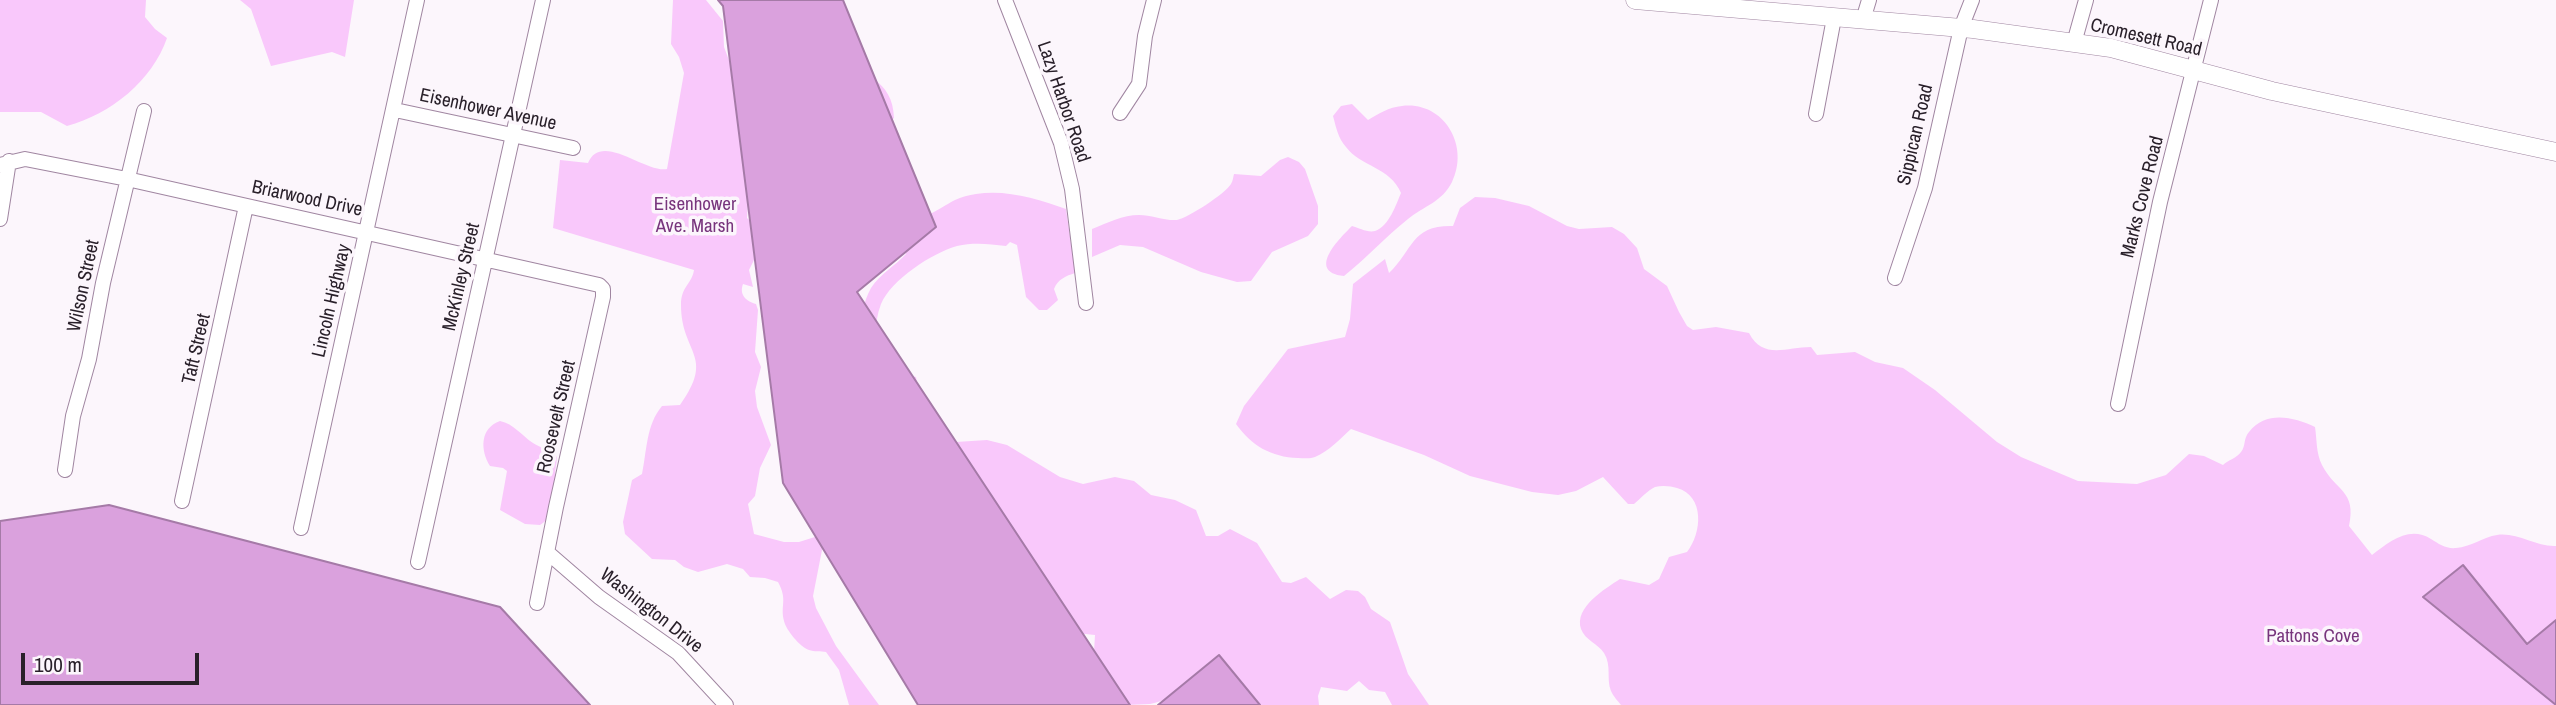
<!DOCTYPE html>
<html>
<head>
<meta charset="utf-8">
<style>
  body { margin:0 }
  #map { position:relative; width:2556px; height:705px; overflow:hidden; background:#fcf6fc; font-family:"Archivo Narrow",sans-serif }
  canvas { display:block }
  .scale { position:absolute; left:21px; top:653px; width:178px; height:32px; box-sizing:border-box; border:4px solid #29202a; border-top:0; padding-left:9px; font-size:21px; line-height:24px; white-space:nowrap; color:#29202a; -webkit-text-stroke:5px #fcf6fc; paint-order:stroke }
</style>
</head>
<body>
<div id="map">
<canvas width="2556" height="705"></canvas>
<div class="scale">100 m</div>
</div>
<script>
const context = document.querySelector('canvas').getContext('2d');
context.lineJoin = 'round';
function fillPath(path, color) {
  context.fillStyle = color;
  context.fill(path, 'evenodd');
}
function strokePath(path, color, width, dash) {
  context.strokeStyle = color;
  context.lineWidth = width;
  context.lineCap = dash ? 'butt' : 'round';
  context.setLineDash(dash || []);
  context.stroke(path);
}
function label(font, color, halo, rows, align = 'center') {
  context.font = font + ' "Archivo Narrow",sans-serif';
  context.lineWidth = 7;
  context.setLineDash([]);
  context.textBaseline = 'middle';
  context.strokeStyle = halo;
  context.fillStyle = color;
  for (const [text, x, y, turn = 0] of rows) {
    context.save();
    context.translate(x, y);
    context.rotate((+turn || 0) * Math.PI / 180);
    context.textAlign = isNaN(turn) ? turn : align;
    if (halo) context.strokeText(text, 0, 0);
    context.fillText(text, 0, 0);
    context.restore();
  }
}
fillPath(new Path2D(`
  M0,0H146L145,17L155,29L167,38C152,81 111,114 67,126L41,112H0Z
  M240,0H354L345,57L332,52L271,66L251,9Z
  M673,0H706L723,21L724,47L730,63L753,66L755,99L747,218L759,229L764,253L754,260L749,270L753,287L743,284C739,295 746,301 756,304L758,310L755,352L761,367L755,391L757,407L771,445L760,468L755,496L748,504L754,534L784,542H799L818,536L823,545L813,596L816,608L836,646L879,705H849L839,670L826,652C821,651 814,652 809,650C800,647 786,630 784,621C780,605 788,600 778,582L765,578L750,577L743,569L727,564L698,572L684,567L675,560L652,559L625,534L623,522L632,480L642,474C647,451 646,425 662,406L680,405C716,355 681,354 681,305C681,286 692,284 694,270L553,228L560,160L588,163C601,131 645,173 667,169L684,73L679,57L671,44Z
  M816,0H839C842,15 835,37 842,49C861,78 893,78 894,118C880,130 876,138 878,156L884,160L904,158L894,204C897,241 940,207 955,200C961,197 969,195 976,194C1006,189 1038,199 1066,209L1071,243L1077,252L1075,273C1066,276 1058,279 1054,289L1058,300L1047,310H1039L1026,297L1017,245L1010,242L1006,246C989,244 974,242 957,246C932,253 891,280 881,304C873,325 876,343 881,363L897,372L916,377C918,386 917,397 921,405C927,422 944,430 956,442L987,440L1007,445L1060,477L1083,484L1115,477L1134,481L1151,495L1175,500L1196,510L1206,536H1218L1230,529L1257,543L1282,582L1291,583L1306,577L1330,599L1346,590L1358,591L1365,597L1371,609L1390,622L1408,674L1429,705H1392L1385,692L1369,690L1359,681L1347,691L1321,687L1318,696L1319,705H1257C1210,663 1197,694 1150,704C1135,705 1116,705 1100,705L1099,693L1102,677L1094,652L1095,635C1082,633 1070,635 1059,627C1046,618 1038,601 1029,588C998,539 974,486 939,439C914,434 914,424 899,407C892,398 883,392 877,382C861,356 855,316 871,288C880,274 895,266 906,254L902,247L879,239L867,215L857,185L865,177L860,172L814,30Z
  M1352,104L1368,120C1378,114 1389,107 1402,106C1444,101 1470,146 1452,182C1442,202 1424,206 1408,219C1385,237 1367,258 1344,276C1305,272 1341,237 1352,226C1359,228 1368,233 1375,231C1389,226 1396,205 1401,193C1390,167 1361,167 1346,147C1338,138 1336,127 1333,116L1341,106Z
  M1288,157L1299,162L1305,169L1318,206V224L1308,236L1272,252L1251,281L1237,282L1201,272L1143,247L1120,245L1092,257V229C1107,223 1123,215 1139,215C1151,215 1165,221 1177,220C1188,218 1226,193 1231,184C1233,181 1233,177 1234,174L1261,176L1280,160Z
  M1475,197L1495,198L1529,206L1567,226L1579,229L1612,227L1624,234L1637,248L1644,269L1667,286L1679,312L1687,326L1693,330L1716,327L1749,333C1763,360 1786,347 1811,347L1817,355L1855,352L1875,362L1903,368L1935,390L1997,442L2021,457L2078,481L2137,484L2166,475L2189,454L2204,456L2223,465C2228,460 2237,458 2241,452C2246,446 2243,439 2249,432C2266,410 2294,417 2315,427C2317,440 2316,453 2322,465C2335,491 2357,490 2349,526L2372,555C2389,542 2409,525 2431,539C2439,544 2446,549 2456,548C2471,547 2483,537 2497,535C2517,532 2536,547 2556,546V705H1621C1618,701 1613,696 1611,691C1606,679 1612,666 1604,653C1598,644 1585,640 1581,629C1574,607 1605,589 1620,579L1649,585L1659,579L1669,557L1687,552C1702,533 1705,496 1677,488C1671,486 1662,485 1655,487C1648,490 1640,499 1634,504H1628L1603,477L1576,491L1558,495L1532,492L1470,476L1424,455L1351,429C1340,439 1329,451 1315,457C1310,459 1304,458 1298,458C1271,457 1252,446 1236,424L1244,406L1288,349L1345,337L1350,319L1353,284L1385,259L1389,273C1414,249 1411,225 1453,226L1460,208Z
  M500,421C514,424 521,435 533,443C541,448 549,450 557,457C557,463 555,468 555,474C554,493 559,513 540,525L525,524L500,510L507,471L503,468L490,466C480,450 480,428 500,421Z`), '#f9c8fb');
const water = new Path2D(`
  M718,0H843L936,227L857,292L1130,705H918L783,483L723,6Z
  M109,505L500,607L590,705H0V521Z
  M2463,565L2527,644L2556,620V705L2423,597Z
  M1219,655L1260,705H1158Z`);
fillPath(water, '#daa1dd');
strokePath(water, '#a57aa7', 2);
const minor = new Path2D(`
  M1005,0L1061,143L1072,189L1086,303
  M1863,20L1869,0
  M2074,43L2086,0
  M395,110L573,148
  M1120,113L1139,84L1145,36L1154,0
  M1816,114L1834,18
  M0,165L25,159L127,179L599,285L603,289V297L556,507L537,603
  M0,219L9,161
  M1895,278L1925,188L1961,28L1972,0
  M2118,404L2160,202L2211,0
  M65,470L73,416L89,359L103,283L144,111
  M182,501L246,206
  M301,528L417,0
  M547,552L599,597L678,653L726,705
  M418,562L543,0`);
const tertiary = new Path2D(`
  M1635,0L1973,29L2111,48L2272,91L2556,152`);
strokePath(minor, '#a086a1', 16);
strokePath(tertiary, '#a086a1', 19);
strokePath(minor, '#fff', 14);
strokePath(tertiary, '#fff', 18);
label('19px', '#29202a', '#fcf6fc', [
  ["Cromesett Road",2146,38,13],
  ["Lazy Harbor Road",1063,102,71],
  ["Eisenhower Avenue",488,110,12],
  ["Sippican Road",1916,135,-77],
  ["Marks Cove Road",2143,197,-76],
  ["Briarwood Drive",307,199,12],
  ["McKinley Street",462,277,-77],
  ["Wilson Street",84,286,-78],
  ["Lincoln Highway",332,301,-77],
  ["Taft Street",197,349,-77],
  ["Roosevelt Street",557,417,-77],
  ["Washington Drive",651,611,38]
]);
label('19px', '#78357d', '#fcf6fc', [
  ["Eisenhower",695,205],
  ["Ave. Marsh",695,227],
  ["Pattons Cove",2313,637]
]);
</script>
</body>
</html>
